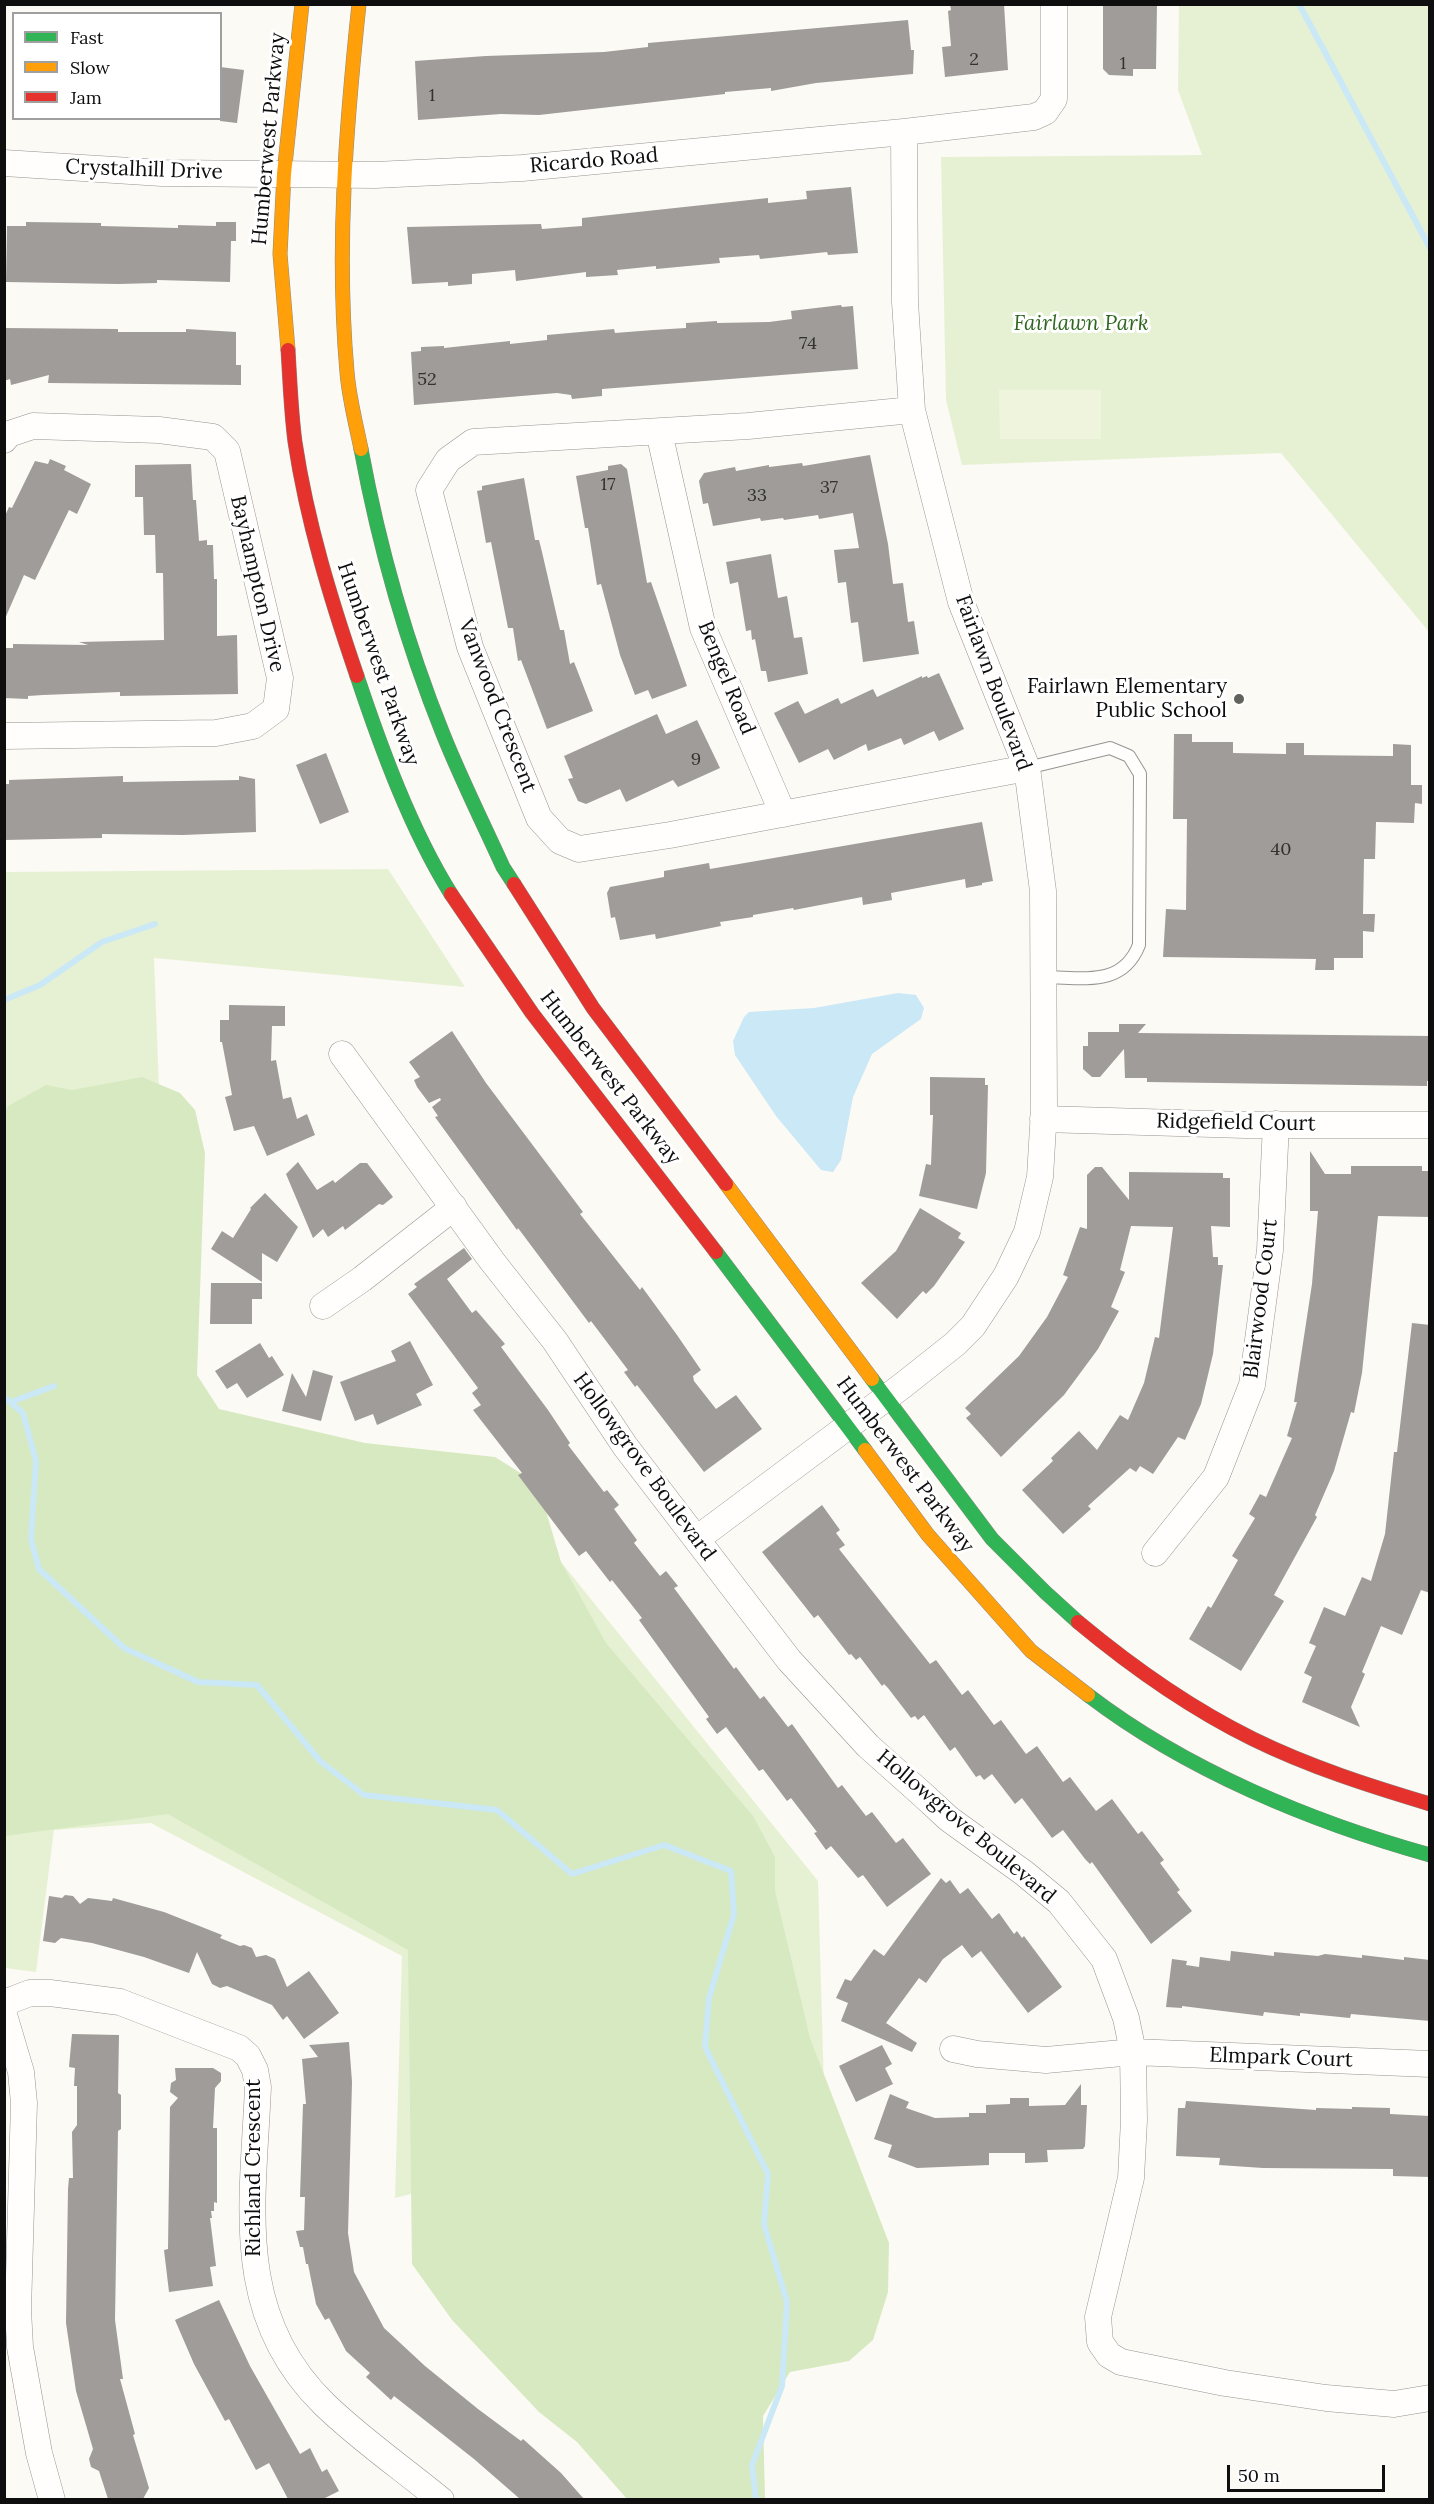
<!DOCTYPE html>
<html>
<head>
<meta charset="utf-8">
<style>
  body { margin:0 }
  #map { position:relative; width:1434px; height:2504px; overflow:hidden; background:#fcfaf4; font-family:Lora,serif }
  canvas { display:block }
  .frame { position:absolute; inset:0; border:6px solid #0e0e0e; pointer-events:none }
  .legend { position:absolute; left:12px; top:12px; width:210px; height:108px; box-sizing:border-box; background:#fff; border:2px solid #9f9f9f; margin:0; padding:8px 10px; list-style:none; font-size:18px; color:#0e0e0e }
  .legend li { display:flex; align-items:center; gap:12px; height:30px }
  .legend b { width:30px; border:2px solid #9f9f9f }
  .scale { position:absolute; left:1227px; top:2465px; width:158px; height:27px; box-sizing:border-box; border:3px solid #0e0e0e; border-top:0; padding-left:8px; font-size:18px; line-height:21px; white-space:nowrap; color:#0e0e0e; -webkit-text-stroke:4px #fff; paint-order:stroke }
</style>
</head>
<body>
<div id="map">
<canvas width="1434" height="2504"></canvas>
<div class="frame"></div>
<ul class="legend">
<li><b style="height:8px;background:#30b455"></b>Fast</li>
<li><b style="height:8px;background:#ff9f0a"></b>Slow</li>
<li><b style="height:8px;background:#e5322d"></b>Jam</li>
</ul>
<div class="scale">50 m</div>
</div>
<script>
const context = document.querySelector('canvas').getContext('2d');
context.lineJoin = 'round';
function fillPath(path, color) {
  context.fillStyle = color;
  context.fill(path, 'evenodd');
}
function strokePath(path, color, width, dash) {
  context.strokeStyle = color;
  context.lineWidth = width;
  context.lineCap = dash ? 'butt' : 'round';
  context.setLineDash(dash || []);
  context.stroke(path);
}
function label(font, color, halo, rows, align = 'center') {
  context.font = font + ' Lora,serif';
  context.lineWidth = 6;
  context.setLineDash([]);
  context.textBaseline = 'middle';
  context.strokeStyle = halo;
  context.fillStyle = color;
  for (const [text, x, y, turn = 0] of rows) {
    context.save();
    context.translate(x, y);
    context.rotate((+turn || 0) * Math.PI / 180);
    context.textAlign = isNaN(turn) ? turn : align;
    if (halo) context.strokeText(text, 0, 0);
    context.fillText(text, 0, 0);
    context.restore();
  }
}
fillPath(new Path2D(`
  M1179,5H1429V632L1281,453L962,465L946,400L941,157L1202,155L1178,90Z
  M388,869L465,987L154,958L172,1429L561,1562L818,1881L824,2089L395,2198L402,1956L151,1823L54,1830L36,1972L5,1968L4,872Z`), '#e6f1d4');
fillPath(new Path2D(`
  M142,1077L180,1093L195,1110L205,1153L197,1375L219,1409L365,1443L495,1457L538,1484L561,1562L606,1643L753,1816L775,1857V1891L810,2038L889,2243L888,2292L873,2340L849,2361L790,2372L763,2416L765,2499H627L577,2442L539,2412L452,2320L412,2264L408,1950L168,1814L5,1836V1111L8,1106L46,1085L72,1090Z`), '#d7e9c1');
fillPath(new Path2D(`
  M999,390H1101V439H1000Z`), '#eff5dd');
fillPath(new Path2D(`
  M898,993L916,995L924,1008L921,1019L872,1054L853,1097L841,1160L833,1172L821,1170L776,1116L735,1055L733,1041L744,1017L749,1012L814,1008Z`), '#cae8f6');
strokePath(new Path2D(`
  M1299,4L1430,248
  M4,1000L40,985L102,942L155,924
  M4,1397L23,1413L36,1461L31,1539L39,1569L124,1648L198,1682L257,1685L320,1761L364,1795L497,1810L572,1874L664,1845L731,1871L734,1914L709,1998L705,2047L768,2174L764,2224L787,2302L782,2386L752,2465L756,2500
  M11,1402L54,1386`), '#cae8f6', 6);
fillPath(new Path2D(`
  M950,4H1004L1008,70L945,77L942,47L951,46L948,11L951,10Z
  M1103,4H1157L1156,69H1133V76L1109,75L1103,69Z
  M908,20L911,50H914L913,74L816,83L771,91V88L725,92V94L539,115L501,114L418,120L415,61L486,56L604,52L648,47V43Z
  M220,67L244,70L237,123L220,121Z
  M851,187L858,253L828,255L827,252L760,259L759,255L719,258L720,263L656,269V266L617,270L618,275L586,277V272L516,281L515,270L472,274V284L448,286V282L412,284L407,227L541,224L542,229L582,226V218L768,198V203L807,199L806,191Z
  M26,222L101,223V226L178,228V225L216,226V222H236V241H231L230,282L157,280V283L118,284L6,282L7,226H26Z
  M841,305L842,307L853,306L858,369L602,389V396L572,399L571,395L557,393L414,405L411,352L421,351V347L444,346V348L510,341V344L547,340V335L614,329L615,333L653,330L686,328V323L717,321V323L769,322L792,319L791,311Z
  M4,328L118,329V332H186V329L236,332V365H241V385L48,383L49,375L11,385L10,379L4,381Z
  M870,455L888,544L893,584L903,583L908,622L914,621L919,654L863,662L858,622L851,623L846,582L838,583L834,550L859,548L853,513L819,519L818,515L784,520L783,518L761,521L760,518L713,526L708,503L703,504L699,481L704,473L735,467L736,471L769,465V467L802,463L803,466Z
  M50,459L66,466L64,470L91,484L77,514L69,510L35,580L24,575L4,621V518L9,507L12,508L35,461L48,464Z
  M191,464L193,500H196L199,541L207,540V545H213L214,579H217V636L237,635L238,694L120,696V692L43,695L28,696V699L4,698V648H13V644L88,645L79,642L164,640L163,573H156L155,535H144L143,497H135V465Z
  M621,464L627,469L647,583L651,582L687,686L652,699L648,690L635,695L620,655L601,584L597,585L588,528H585L576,476L608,470V466Z
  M524,478L535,540H539L542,552L560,630H564L570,664L574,662L593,711L547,729L521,660L518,661L513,628H508L491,542L486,543L477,491L482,490V486Z
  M771,554L778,598L787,596L794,638L802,637L808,674L768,682L766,671H761L755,639L752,640L751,630L746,631L738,582L730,584L726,562Z
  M939,673L964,729L939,741L934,731L904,745L901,738L868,751L866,744L834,760L828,749L799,763L774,713L798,701L805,714L838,698L841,704L873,689L877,697L922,676V678L927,676L928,678Z
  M657,714L666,734L697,720L720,768L678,787L673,780L626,802L620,789L586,804L578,801L568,779L573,778L564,756Z
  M1174,734H1192V742H1233V753L1286,754V743H1304V755L1393,756V744L1411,745V785H1422V804L1415,803L1414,823L1376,822L1375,859H1364L1363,914H1375L1374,932L1363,931V958H1334V970H1315L1316,959L1163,957L1166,909L1186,910L1187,819H1173Z
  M326,753L349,812L320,824L296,765Z
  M123,776V782L239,780V776L255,779L256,832L183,835L102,834V838L4,840V784H9V780Z
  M982,822L993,881L982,883V885L966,888L965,879L891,893L892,900L863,905L862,897L794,910L793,908L753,915V917L720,922L721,926L656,939L655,934L620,940L615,917L611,918L607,893L610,887L664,877V871L709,863L710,869Z
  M229,1005L285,1006V1026H272L271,1061L276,1060L283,1099L291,1097L297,1119L307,1114L315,1135L267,1156L254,1126L234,1131L225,1097L232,1095L222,1042H220V1020H229Z
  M1119,1024H1146L1138,1033L1430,1036V1081H1427V1086L1147,1082V1078H1125L1124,1049L1100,1077H1092L1083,1069V1046H1088V1032H1119Z
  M452,1031L486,1083L583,1212L580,1214L640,1290L642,1287L677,1335L701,1370L693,1376L694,1381L716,1409L736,1395L762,1429L704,1472L637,1385L635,1387L624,1372L628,1370L591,1321L589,1323L518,1228L517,1230L435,1117L438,1116L432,1107L441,1100L440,1098L429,1103L417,1087L414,1080L420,1077L409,1062Z
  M930,1077L985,1078V1085H988L986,1173L977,1209L919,1196L926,1164L931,1165L933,1115H930Z
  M1310,1151L1325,1174H1351V1166H1422V1171H1430V1217L1378,1216L1362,1373L1354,1413L1351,1412L1334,1471L1315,1515L1317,1517L1274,1595L1284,1601L1241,1671L1189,1639L1208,1606L1211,1608L1238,1560L1232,1556L1255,1518L1249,1514L1260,1494L1266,1497L1292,1438L1287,1436L1297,1402H1294L1312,1284L1318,1211H1310Z
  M298,1162L317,1190L333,1180L335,1183L360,1163H367L393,1197L383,1205L379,1204L345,1230L343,1226L328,1237L323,1229L313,1238L286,1174Z
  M1095,1167H1102L1129,1200V1172L1223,1173V1178H1230V1227L1211,1226L1213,1257H1218V1265H1223L1213,1354L1201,1404L1185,1440L1178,1437L1153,1474L1140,1466L1136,1472L1130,1468L1088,1506L1091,1509L1063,1534L1022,1490L1053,1461L1051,1458L1079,1431L1097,1450L1120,1415L1128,1420L1144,1383L1155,1337L1159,1338L1173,1227L1131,1226L1120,1270L1125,1272L1111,1307L1119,1311L1098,1349L1064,1395L1001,1457L966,1418L971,1414L965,1408L1019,1356L1047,1317L1068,1277L1063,1275L1080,1227L1087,1229V1175Z
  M265,1193L298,1227L277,1262L262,1253V1282L211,1249L222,1231L233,1238L251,1209L250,1208Z
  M920,1208L961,1233L958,1238L965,1242L934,1286L926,1294L923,1291L897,1319L861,1283L896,1251Z
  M464,1248L472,1259L447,1279L472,1313L476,1310L505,1344L501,1347L548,1410L570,1443L568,1445L604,1492L607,1490L619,1505L614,1509L637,1540L634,1543L660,1576L666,1571L678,1586L674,1588L734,1669L736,1667L760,1699L764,1696L788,1727L792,1724L838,1788L842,1785L866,1816L872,1812L896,1843L903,1838L931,1874L887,1907L863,1875L858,1878L831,1846L826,1850L814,1833L817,1832L791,1798L787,1801L763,1769L759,1771L726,1727L717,1734L706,1719L709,1717L639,1620L642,1618L612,1580L610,1582L586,1551L579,1556L518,1475L522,1473L473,1410L481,1405L472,1393L478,1388L408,1294L417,1287L414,1284Z
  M211,1283H262V1299H252V1324H210Z
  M1412,1323L1430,1325V1593L1421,1590L1402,1635L1381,1626L1362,1672L1365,1674L1351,1707L1360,1727L1302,1702L1312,1677L1304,1673L1316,1646L1309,1643L1324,1607L1345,1616L1362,1577L1371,1581L1385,1534L1394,1452H1397Z
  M410,1341L433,1385L416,1394L422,1405L377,1425L373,1414L355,1421L340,1382L396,1361L391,1351Z
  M260,1343L269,1358L272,1356L284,1375L247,1398L237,1383L227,1389L215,1371Z
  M313,1370L333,1376L321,1421L282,1411L292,1373L306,1397Z
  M822,1505L840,1530L836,1533L845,1545L839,1549L930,1664L936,1660L962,1695L968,1690L994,1725L1001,1720L1026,1754L1037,1746L1063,1782L1070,1777L1096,1811L1112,1799L1138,1834L1142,1831L1164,1860L1160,1863L1180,1890L1177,1892L1192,1911L1151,1944L1092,1862L1090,1864L1085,1859L1063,1830L1052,1838L1022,1798L1015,1804L992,1774L984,1780L980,1775L976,1777L955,1747L950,1751L924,1715L918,1720L915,1716L911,1718L888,1688L884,1684L882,1686L860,1657L856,1660L851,1654L849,1655L818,1615L814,1618L762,1552Z
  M941,1878L946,1883L950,1880L960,1894L968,1888L992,1919L999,1913L1014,1934L1017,1931L1022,1938L1024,1936L1062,1987L1028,2013L981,1951L972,1958L962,1945L943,1959L926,1983L919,1978L886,2023L917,2043L912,2052L841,2021L848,2003L836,1998L845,1979L851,1981L874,1949L884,1956Z
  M65,1895L73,1896L80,1904L88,1898L112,1901L113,1898L164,1912L222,1935L220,1938L240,1946L244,1945L252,1948L256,1957L266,1955L275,1959L287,1987L309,1971L339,2013L304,2039L287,2016L283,2020L272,2005L227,1986L220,1988L212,1984L197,1952L189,1973L144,1957L92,1943L61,1938L55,1943L43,1941L49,1896L62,1898Z
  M1231,1951L1274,1956V1952L1318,1956L1325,1954L1362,1958V1955L1404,1960V1957L1430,1960V2021L1351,2014L1350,2018L1300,2013V2016L1264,2012L1263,2016L1182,2006V2008L1166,2007L1172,1959L1187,1961L1186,1965L1199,1967L1200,1957L1230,1961Z
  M72,2034L119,2035L118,2093L121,2095V2129L118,2131L115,2320L123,2379H120L135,2434L133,2435L149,2488L143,2499H108L99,2471L91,2467L89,2459L93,2449L76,2391L66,2323L68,2189L69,2178H73L72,2132L77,2125V2086H74L75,2068L69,2067Z
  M349,2042L352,2082L348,2233L354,2272L384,2328L425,2366L478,2409L521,2441L523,2439L561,2473L584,2499H520L474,2459L394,2396L391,2400L366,2377L370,2373L346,2351L329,2318L325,2320L316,2304L308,2264H306L303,2247H300L296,2231L304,2230L305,2197H300L303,2104H306L302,2059L318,2057L309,2045Z
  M882,2045L892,2064L885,2068L893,2084L856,2102L839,2066Z
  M175,2068H213L221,2073V2081L215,2088L213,2128H217V2203L214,2202V2211H211L212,2218H210L216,2266L210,2267L213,2286L169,2292L164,2250L168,2249L170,2107L178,2098L170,2092L171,2083L176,2080Z
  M1081,2084V2105H1087L1085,2146L1083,2149L1047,2150L1048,2162L1025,2163V2153H989V2165L917,2168L888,2157L892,2145L874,2139L890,2094L909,2102L906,2108L935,2118L969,2117V2113H986V2105L1010,2104V2098H1029V2106L1065,2105Z
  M1186,2101L1316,2110V2108L1352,2109V2107L1390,2108V2114L1430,2116V2177L1393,2176V2169L1263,2168L1219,2165L1220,2158L1176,2156L1178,2108H1185Z
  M219,2300L250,2366L300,2454L310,2448L322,2472L327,2469L339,2491L323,2499H288L269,2463L256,2470L229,2419L225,2421L194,2364L175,2320Z`), '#9f9c99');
const lane = new Path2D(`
  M1027,768L1110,748L1129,756L1140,774L1139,945C1122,988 1082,977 1044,977`);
const street = new Path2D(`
  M4,163L162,173L375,175L522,168L904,132L1034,117L1045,112L1054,99V4
  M912,410L748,426L473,442L448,460L429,490L470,647L539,818L560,841L579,849L670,835L1027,768
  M659,432L703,628L783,814
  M4,440L9,434L33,426L159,430L213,437L227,451L280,678L276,709L253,726L216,733L4,736
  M342,1054L492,1261L555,1341L625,1446L789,1660L868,1746L923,1795L949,1819L1024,1873L1059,1902L1104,1959L1126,2018L1133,2052L1134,2120L1131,2178L1098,2317L1100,2342L1109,2355L1121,2362L1225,2383L1326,2398L1394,2404L1430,2398
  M1043,1119L1245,1125H1430
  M323,1306L362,1279L454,1207
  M698,1538L902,1386L955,1344L973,1326L1006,1276L1027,1232L1040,1177L1044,1110L1043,891L1027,768L961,602L912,410L905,302L904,132
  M1155,1553L1216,1477L1252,1385L1270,1250L1276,1124
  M4,2003L30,1993H50L120,2002L239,2048L248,2056L255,2070L258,2087C253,2204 232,2314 324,2404C360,2439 402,2468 441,2500
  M4,2015L21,2072L24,2103L18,2310L20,2347L39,2453L52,2500
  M953,2049L977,2054L1046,2060L1133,2052L1430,2064`);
const fast = new Path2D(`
  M361,449C379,546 406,642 443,734C461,779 483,823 503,867L514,884
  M357,676C381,748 411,830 451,894
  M716,1252L865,1450
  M872,1379L992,1539L1045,1592L1078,1622
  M1088,1695C1186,1770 1312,1822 1430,1855`);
const slow = new Path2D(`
  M359,4C346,127 336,249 347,372C349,398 356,424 361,449
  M288,350L280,254L284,174L302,4
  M726,1184L872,1379
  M865,1450L928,1535L1031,1651L1088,1695`);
const jam = new Path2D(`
  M288,350C290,381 291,412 295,442C307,522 331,600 357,676
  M514,884L593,1008L726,1184
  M451,894L532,1013L716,1252
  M1078,1622C1132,1667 1190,1708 1253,1739C1310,1767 1370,1786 1430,1804`);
strokePath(lane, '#959492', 14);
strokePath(street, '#959492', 27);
strokePath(fast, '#8c8b88', 15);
strokePath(slow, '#8c8b88', 15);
strokePath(jam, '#8c8b88', 15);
strokePath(lane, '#fffefd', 12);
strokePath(street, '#fffefd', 26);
strokePath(fast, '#30b455', 14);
strokePath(slow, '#ff9f0a', 14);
strokePath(jam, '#e5322d', 14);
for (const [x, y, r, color] of [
  [1239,699,6,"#61615e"]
]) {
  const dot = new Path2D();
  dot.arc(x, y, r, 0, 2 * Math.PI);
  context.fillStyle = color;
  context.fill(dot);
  strokePath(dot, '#fff', 2);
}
label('18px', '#323231', null, [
  ["2",974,60],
  ["1",1123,64],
  ["1",432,96],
  ["74",808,344],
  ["52",427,380],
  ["17",608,485],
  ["37",829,488],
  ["33",757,496],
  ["9",696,760],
  ["40",1281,850]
]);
label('21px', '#0e0e0e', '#fff', [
  ["Humberwest Parkway",269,139,-85],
  ["Ricardo Road",594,161,-5],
  ["Crystalhill Drive",144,170,2],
  ["Bayhampton Drive",257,584,77],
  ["Humberwest Parkway",378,664,71],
  ["Bengel Road",726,678,68],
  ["Fairlawn Boulevard",993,683,70],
  ["Vanwood Crescent",497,706,69],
  ["Humberwest Parkway",610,1078,52],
  ["Ridgefield Court",1236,1123,1],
  ["Blairwood Court",1261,1299,-83],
  ["Humberwest Parkway",905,1465,53],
  ["Hollowgrove Boulevard",644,1467,54],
  ["Hollowgrove Boulevard",966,1827,40],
  ["Elmpark Court",1281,2058,2],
  ["Richland Crescent",254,2168,-90]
]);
label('italic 21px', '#2f671e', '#fff', [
  ["Fairlawn Park",1081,324]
]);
label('21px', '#0e0e0e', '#fff', [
  ["Fairlawn Elementary",1227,687],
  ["Public School",1227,711]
], 'right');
</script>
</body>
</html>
